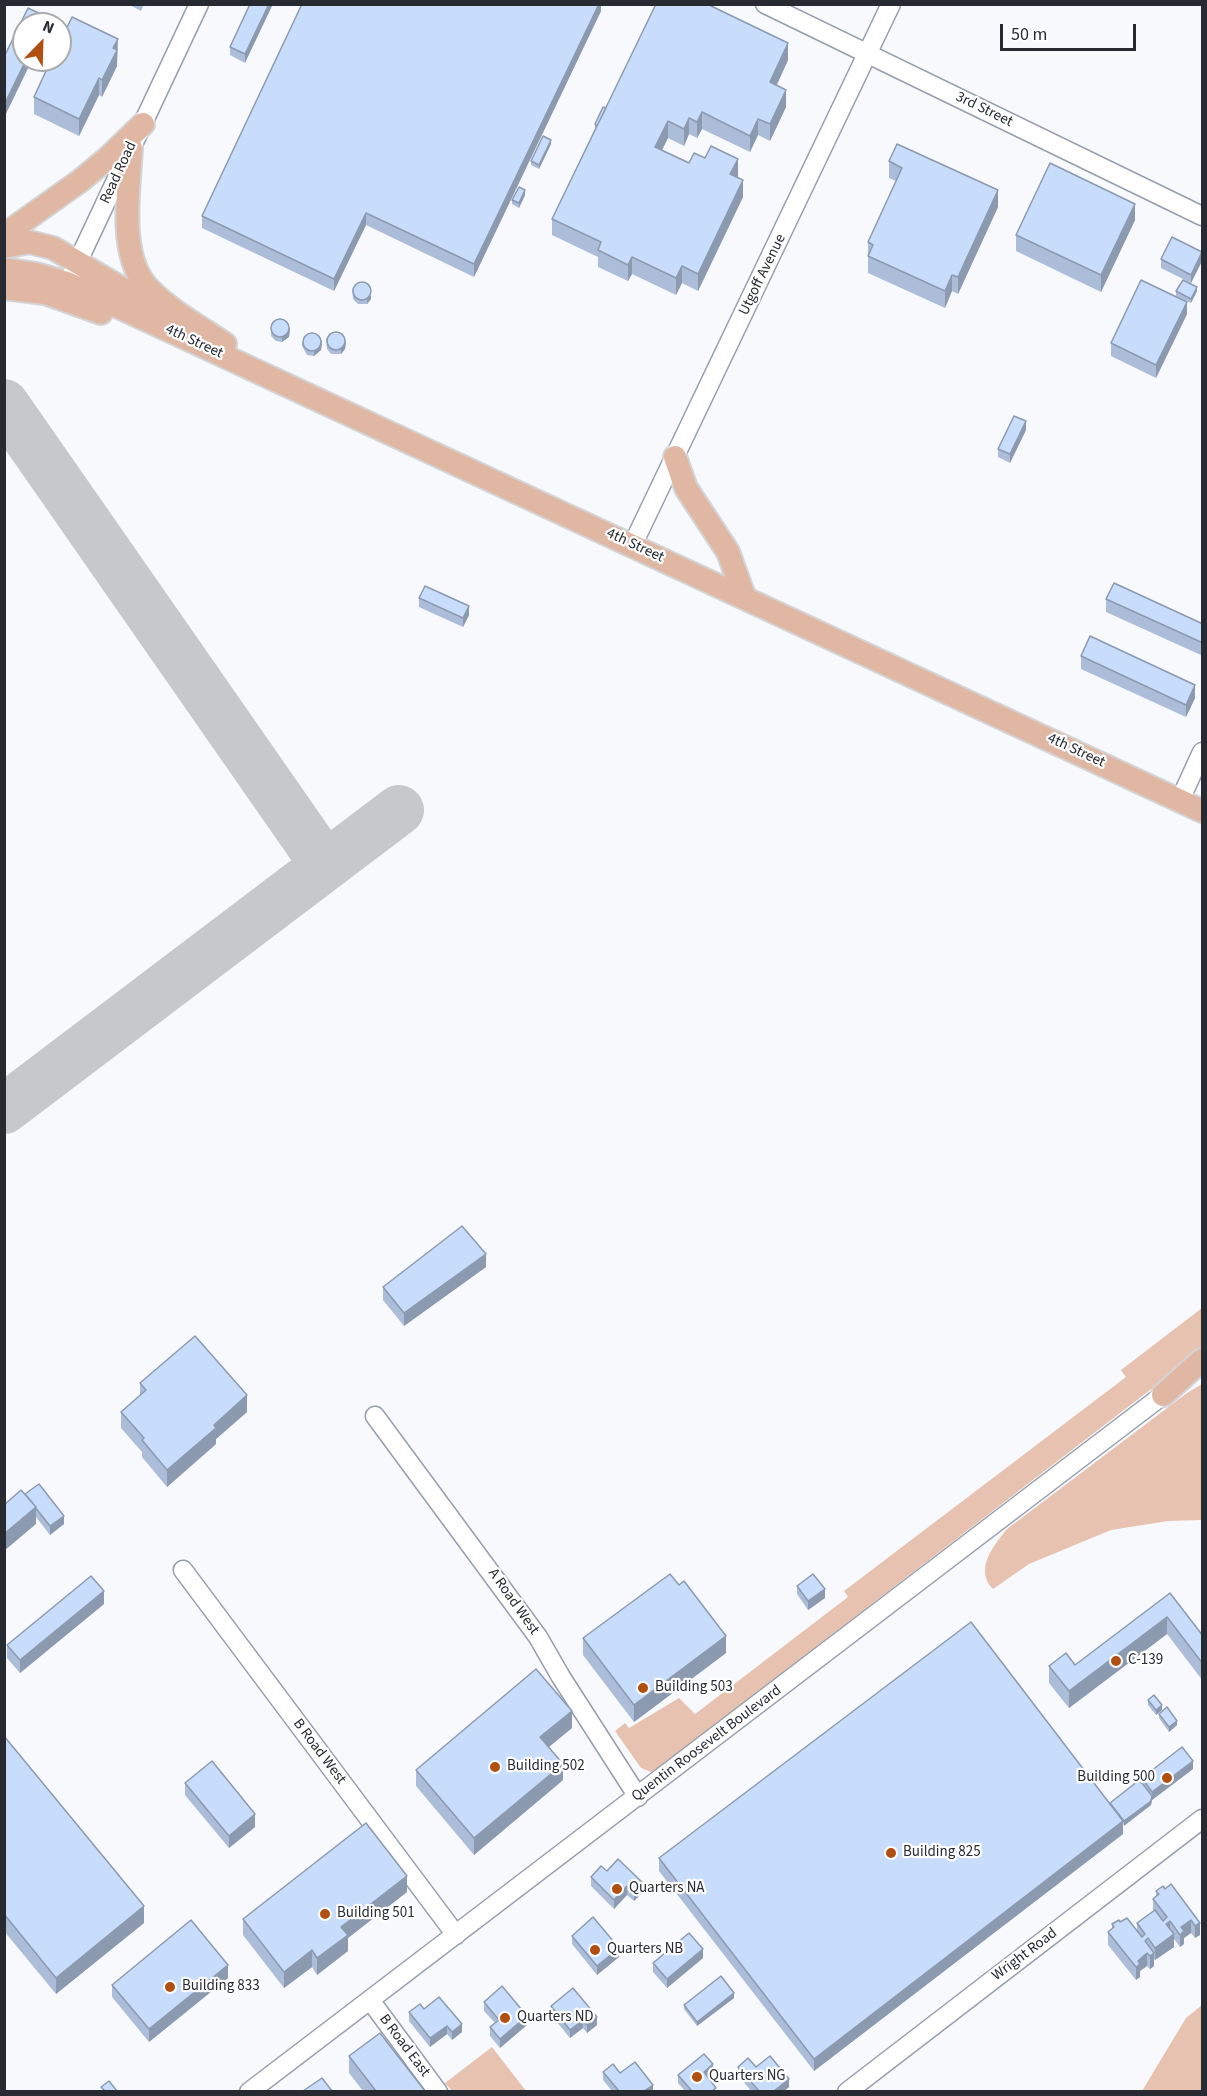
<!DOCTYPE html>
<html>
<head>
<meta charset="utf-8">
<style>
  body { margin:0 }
  #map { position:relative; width:1207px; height:2096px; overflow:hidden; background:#f7f9fc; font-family:"Source Sans 3",sans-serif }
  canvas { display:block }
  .frame { position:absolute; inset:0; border:6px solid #272a30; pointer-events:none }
  .north { position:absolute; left:12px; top:12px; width:60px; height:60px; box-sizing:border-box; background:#fff; border:2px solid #a9aaac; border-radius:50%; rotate:23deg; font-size:16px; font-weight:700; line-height:24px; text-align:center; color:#272a30 }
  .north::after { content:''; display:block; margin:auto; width:21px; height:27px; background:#b04f10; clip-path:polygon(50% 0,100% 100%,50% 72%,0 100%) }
  .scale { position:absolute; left:1000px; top:24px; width:136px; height:27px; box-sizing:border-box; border:3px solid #272a30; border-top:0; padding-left:8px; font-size:18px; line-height:21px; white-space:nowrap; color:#272a30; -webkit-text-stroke:4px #fff; paint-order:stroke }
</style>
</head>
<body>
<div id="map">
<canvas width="1207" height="2096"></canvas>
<div class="frame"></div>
<div class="north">N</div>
<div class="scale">50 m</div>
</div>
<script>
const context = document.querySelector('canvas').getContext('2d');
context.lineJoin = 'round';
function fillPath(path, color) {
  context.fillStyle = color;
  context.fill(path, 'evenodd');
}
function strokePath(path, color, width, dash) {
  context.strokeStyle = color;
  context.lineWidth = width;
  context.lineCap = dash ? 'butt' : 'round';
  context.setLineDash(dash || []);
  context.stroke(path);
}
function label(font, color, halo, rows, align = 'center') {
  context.font = font + ' "Source Sans 3",sans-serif';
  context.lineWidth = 4.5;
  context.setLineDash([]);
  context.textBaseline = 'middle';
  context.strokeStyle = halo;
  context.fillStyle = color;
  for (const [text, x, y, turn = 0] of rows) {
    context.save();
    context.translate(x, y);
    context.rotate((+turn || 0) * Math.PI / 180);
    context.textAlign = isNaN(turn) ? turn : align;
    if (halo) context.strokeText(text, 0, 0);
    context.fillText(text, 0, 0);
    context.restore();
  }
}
fillPath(new Path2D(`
  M1202,1308V1350L657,1769L651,1772L641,1768L615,1731L625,1723L629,1728L679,1698L695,1714L848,1597L844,1591L1126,1377L1121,1370Z
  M1202,1384V1520L1168,1521L1111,1530L1029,1564L993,1589C974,1570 993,1546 1007,1529L1187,1393Z
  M1202,2005V2091H1142L1186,2018Z
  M492,2047L526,2091H452L445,2083Z`), '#e8c2b0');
strokePath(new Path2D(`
  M4,404L325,865
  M4,1109L399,810`), '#c6c8cc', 50);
const minor = new Path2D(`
  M765,4L1202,216
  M72,274L199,4
  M633,544L891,4
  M1180,800L1202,752
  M375,1416L538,1637L561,1677L638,1797
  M183,1570L456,1935
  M370,2000L438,2092
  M249,2092L1163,1395
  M847,2092L1202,1819`);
const major = new Path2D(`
  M131,148C129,190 117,258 150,290C172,312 200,327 225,344
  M4,235L80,181L109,157L143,124
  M4,247L29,242L53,248L174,319
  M4,269L36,274L67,283L1202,811
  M4,288L45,293L101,313
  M675,457L686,488L728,552L744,596
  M1163,1395L1202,1360`);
strokePath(minor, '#969ead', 21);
strokePath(major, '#d4d4d6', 26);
strokePath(minor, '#fff', 18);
strokePath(major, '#dfb7a3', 22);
fillPath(new Path2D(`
  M128,4H144L141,11Z
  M250,4L245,63L230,55V47Z
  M601,4V11L474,277L366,225L334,291L202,228V216Z
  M118,55L117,57V66L102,97L99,95L79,136L34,114V97Z
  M788,60L777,85L786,107L770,141L758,135L750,152L702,129L697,138L689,134L684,146L668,138L662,150L689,163L738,176L737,177L743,197L698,291L682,283L676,295L632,274L628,281L598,267V257L552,235V219L595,129V124L606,108Z
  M551,144L539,169L531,165V161Z
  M889,161L998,207L958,294L952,291L945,308L868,273V242L896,181L889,178Z
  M525,195L519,208L512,204V200Z
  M1135,220L1101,292L1016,251V235Z
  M1161,259L1202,261L1191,283L1161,268Z
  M352,288L371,299L367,304H358L353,299Z
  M1176,291H1197L1191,303L1176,296Z
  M1187,314L1156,378L1111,356V343Z
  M272,322L290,331L289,337L282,342L276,341L271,336Z
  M326,338L346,343L345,349L341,354H331L327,349Z
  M302,342L322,344L321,350L314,356L307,355L302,346Z
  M1026,430L1010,463L998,457V449Z
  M419,598L469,615L463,627L419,607Z
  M1106,599L1203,624V656L1106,612Z
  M1081,656L1195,698L1186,717L1081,669Z
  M486,1267L404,1326L383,1300V1287Z
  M140,1383L247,1412L216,1439V1444L167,1487L142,1457V1452L121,1428V1412L140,1395Z
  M25,1494L64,1524L50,1535L36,1517V1524Z
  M679,1585L726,1653L634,1722L583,1655V1638Z
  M797,1586L825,1598L808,1610L797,1594Z
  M1170,1593L1203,1636V1681L1167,1634L1069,1708L1049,1683V1666L1075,1665Z
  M104,1604L20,1673L7,1658V1645Z
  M1148,1700L1162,1710L1156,1715L1148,1705Z
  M1159,1714L1177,1725L1169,1732L1159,1718Z
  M572,1728L549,1747L563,1780L474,1855L416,1786V1770Z
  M4,1736L144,1923L56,1994L4,1931Z
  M1193,1769L1152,1800L1151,1805L1123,1825V1834L814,2071L659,1871V1858L1110,1804L1142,1783V1778Z
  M185,1783L255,1827L229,1848L185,1795Z
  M607,1871L643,1892L634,1901L627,1895L614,1909L591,1886V1877Z
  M1165,1889L1200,1923V1935L1195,1938L1191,1933L1184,1938V1944L1180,1947L1174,1939V1947L1155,1960L1154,1959V1966L1150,1969L1147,1966L1140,1971V1977L1136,1980L1108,1945V1932L1112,1929V1924L1137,1930V1923L1153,1911V1899L1156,1896V1891Z
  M407,1892L348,1938V1951L317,1975L312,1967L284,1988L243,1935V1919Z
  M572,1936L619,1957L597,1975L572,1944Z
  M703,1958L667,1988L653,1972V1963Z
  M228,1978L149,2042L112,1997V1985Z
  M734,1998L697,2026L684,2009V2005Z
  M484,2002L527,2025L500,2048L490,2036V2027L495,2023L484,2011Z
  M551,2006L597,2025L587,2033L583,2028L570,2038L551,2015Z
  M424,2009L462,2032L452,2040L447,2034L430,2047L409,2021V2012Z
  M349,2056L425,2091H363L349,2073Z
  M738,2067H756L789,2087L784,2091H751L738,2075Z
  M603,2072L620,2073L653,2091H612L603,2080Z
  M713,2073L708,2077L716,2091H685L678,2083V2075Z`), '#acbdd9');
fillPath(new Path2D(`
  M269,4H273L245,63V54Z
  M599,4H601V11L474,277V264Z
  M118,39L117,66L102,97V80L113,48Z
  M788,43V60L770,99V82Z
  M26,60H32L4,118V105Z
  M99,78V95L79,136V119Z
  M786,90V107L770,141V124Z
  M702,112V129L697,138V122Z
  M689,118V134L684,146V129Z
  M758,119V135L750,152V136Z
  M668,121V138L655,164V147Z
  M551,140V144L539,169V165Z
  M738,159V176L730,191V174Z
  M743,180V197L698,291V274Z
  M525,190V195L519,208V203Z
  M998,190V207L958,294V277Z
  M1135,204V220L1101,292V275Z
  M366,213V225L334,291V279Z
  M1202,252V261L1191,283V275Z
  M632,257V274L628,281V265Z
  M682,266V283L676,295V278Z
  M952,275V291L945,308V291Z
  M1197,287V291L1191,303V299Z
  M371,295V299L367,304V300Z
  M1187,302V314L1156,378V365Z
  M290,327L289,337L282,342V338Z
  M346,339L345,349L341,354V349Z
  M322,340L321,350L314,356V351Z
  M1026,421V430L1010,463V454Z
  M469,606V615L463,627V618Z
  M1195,685V698L1186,717V705Z
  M486,1254V1267L404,1326V1313Z
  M247,1395V1412L216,1439V1444L167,1487V1470L214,1425Z
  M36,1507V1524L4,1551V1534Z
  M64,1516V1524L50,1535V1526Z
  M825,1589V1598L808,1610V1601Z
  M104,1591V1604L20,1673V1660Z
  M1167,1617V1634L1069,1708V1691Z
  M726,1636V1653L634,1722V1705Z
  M6,1644V1660L4,1662V1645Z
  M1162,1705V1710L1156,1715V1710Z
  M572,1711V1728L540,1754V1737Z
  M1177,1721V1725L1169,1732V1727Z
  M1193,1761V1769L1152,1800L1151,1805L1124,1826V1821L1152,1796V1792Z
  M563,1764V1780L474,1855V1838Z
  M255,1814V1827L229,1848V1836Z
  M1123,1821V1834L814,2071V2059Z
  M407,1876V1892L348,1938V1951L317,1975V1958L341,1927Z
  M643,1883V1892L634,1901V1893Z
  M627,1886V1895L614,1909V1900Z
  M144,1906V1923L56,1994V1978Z
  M1191,1920V1933L1184,1938V1944L1180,1947V1935L1181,1927Z
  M1170,1921V1934L1166,1924Z
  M1200,1923V1935L1195,1938V1926Z
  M1174,1934V1947L1155,1960V1948Z
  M619,1948V1957L597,1975V1966Z
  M703,1949V1958L667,1988V1979Z
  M312,1950V1967L284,1988V1972Z
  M1147,1953V1966L1140,1971V1977L1136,1980V1967L1138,1961Z
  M1154,1953V1966L1150,1969V1956Z
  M228,1965V1978L149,2042V2029Z
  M734,1993V1998L697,2026V2022Z
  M527,2016V2025L500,2048V2039Z
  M597,2017V2025L587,2033V2025Z
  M583,2020V2028L570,2038V2030Z
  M462,2024V2032L452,2040V2032Z
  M447,2026V2034L430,2047V2038Z
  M713,2064V2073L704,2081V2072Z
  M789,2079V2087L784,2091H774Z
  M653,2085V2091H644Z`), '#8c9ab0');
const building = new Path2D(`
  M250,4H269L245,54L230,47Z
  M302,4H599L474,264L366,213L334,279L202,216Z
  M656,4H707L788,43L770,82L786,90L770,124L758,119L750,136L702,112L697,122L689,118L684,129L668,121L655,147L689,163L694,153L705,158L711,146L738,159L730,174L743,180L698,274L682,266L676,278L632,257L628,265L598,250L601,242L552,219Z
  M28,8L47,17L43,24H24V60H26L4,105V57Z
  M72,17L118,39L113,48L117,50L102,80L99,78L79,119L34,97L51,60H60V42Z
  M603,107L606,108L597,126L595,124Z
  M543,136L551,140L539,165L531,161Z
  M897,144L998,190L958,277L952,275L945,291L868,256L873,245L868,242L902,168L889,161Z
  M1050,163L1135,204L1101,275L1016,235Z
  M519,187L525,190L519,203L512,200Z
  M1172,237L1202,252L1191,275L1161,259Z
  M1141,280L1187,302L1156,365L1111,343Z
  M1183,280L1197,287L1191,299L1176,291Z
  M353 291a9 9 0 1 1 18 0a9 9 0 1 1-18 0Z
  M271 328a9 9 0 1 1 18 0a9 9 0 1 1-18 0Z
  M327 341a9 9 0 1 1 18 0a9 9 0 1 1-18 0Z
  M303 342a9 9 0 1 1 18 0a9 9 0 1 1-18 0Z
  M1014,416L1026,421L1010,454L998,449Z
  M1114,583L1203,624V643L1106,599Z
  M425,586L469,606L463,618L419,598Z
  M1090,636L1195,685L1186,705L1081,656Z
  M462,1226L486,1254L404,1313L383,1287Z
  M195,1336L247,1395L214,1425L216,1428L167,1470L142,1440L144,1438L121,1412L146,1390L140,1383Z
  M39,1484L64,1516L50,1526L35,1507H36L25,1494Z
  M21,1490L36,1507L4,1534V1505Z
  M670,1574L679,1585L684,1581L726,1636L634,1705L583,1638Z
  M813,1574L825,1589L808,1601L797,1586Z
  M91,1576L104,1591L20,1660L7,1645Z
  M1170,1593L1203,1636V1664L1167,1617L1069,1691L1049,1666L1066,1653L1075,1665Z
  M971,1622L1123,1821L814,2059L659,1858Z
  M536,1669L572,1711L540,1737L563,1764L474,1838L416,1770Z
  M1154,1695L1162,1705L1156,1710L1148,1700Z
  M1167,1707L1177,1721L1169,1727L1159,1714Z
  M4,1736L144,1906L56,1978L4,1914Z
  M1182,1747L1193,1761L1152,1792L1142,1778Z
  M212,1761L255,1814L229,1836L185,1783Z
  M1138,1781L1142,1783L1152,1796L1151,1801L1124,1821L1110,1803Z
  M366,1823L407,1876L341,1927L348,1935L317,1958L312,1950L284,1972L243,1919Z
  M618,1859L643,1883L634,1893L627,1886L614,1900L591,1877L601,1866L607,1871Z
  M1171,1884L1200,1923L1195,1926L1191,1920L1181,1927L1184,1931L1180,1935L1170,1921L1166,1924L1174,1934L1155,1948L1148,1938L1145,1941L1154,1953L1150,1956L1147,1953L1138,1961L1140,1964L1136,1967L1108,1932L1114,1927L1112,1924L1119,1920L1120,1922L1127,1918L1142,1937L1145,1934L1137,1923L1155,1910L1163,1921L1167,1917L1153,1899L1159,1894L1156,1891L1163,1886L1165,1889Z
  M593,1917L619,1948L597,1966L572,1936Z
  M191,1920L228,1965L149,2029L112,1985Z
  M689,1933L703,1949L667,1979L653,1963Z
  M721,1976L734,1993L697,2022L684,2005Z
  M502,1986L527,2016L500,2039L490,2027L499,2020L484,2002Z
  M573,1988L597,2017L587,2025L583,2020L570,2030L551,2006Z
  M439,1997L462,2024L452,2032L447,2026L430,2038L409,2012L420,2004L424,2009Z
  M380,2033L425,2091H376L349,2056Z
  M704,2054L713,2064L704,2072L716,2088L712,2091H692L678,2075Z
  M770,2056L789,2079L774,2091H759L738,2067L748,2058L756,2067Z
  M635,2062L653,2085L644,2091H619L603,2072L613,2064L620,2073Z
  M322,2078L332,2091H303Z
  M109,2081L117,2091H105L101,2087Z`);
fillPath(building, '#c8dcfc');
strokePath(building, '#8c9ab0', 1.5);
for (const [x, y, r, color] of [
  [1116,1661,6,"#b04f10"],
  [643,1688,6,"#b04f10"],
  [495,1767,6,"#b04f10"],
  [1167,1778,6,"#b04f10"],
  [891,1853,6,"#b04f10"],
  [617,1889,6,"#b04f10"],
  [325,1914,6,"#b04f10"],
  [595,1950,6,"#b04f10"],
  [170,1987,6,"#b04f10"],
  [505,2018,6,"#b04f10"],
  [697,2077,6,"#b04f10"]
]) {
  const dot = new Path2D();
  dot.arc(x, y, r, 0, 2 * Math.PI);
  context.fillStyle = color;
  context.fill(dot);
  strokePath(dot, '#fff', 2);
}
label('15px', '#272a30', '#fff', [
  ["3rd Street",984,110,26],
  ["Read Road",119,173,-65],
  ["Utgoff Avenue",763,275,-64],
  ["4th Street",194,342,25],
  ["4th Street",635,546,25],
  ["4th Street",1076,751,25],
  ["A Road West",513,1602,55],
  ["Quentin Roosevelt Boulevard",707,1744,-37],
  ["B Road West",319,1752,53],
  ["Wright Road",1025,1955,-37],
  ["B Road East",404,2046,53]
]);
label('15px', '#272a30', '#fff', [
  ["C-139",1128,1661],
  ["Building 503",655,1688],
  ["Building 502",507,1767],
  ["Building 500",1155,1778,"right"],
  ["Building 825",903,1853],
  ["Quarters NA",629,1889],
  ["Building 501",337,1914],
  ["Quarters NB",607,1950],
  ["Building 833",182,1987],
  ["Quarters ND",517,2018],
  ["Quarters NG",709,2077]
], 'left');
</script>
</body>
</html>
